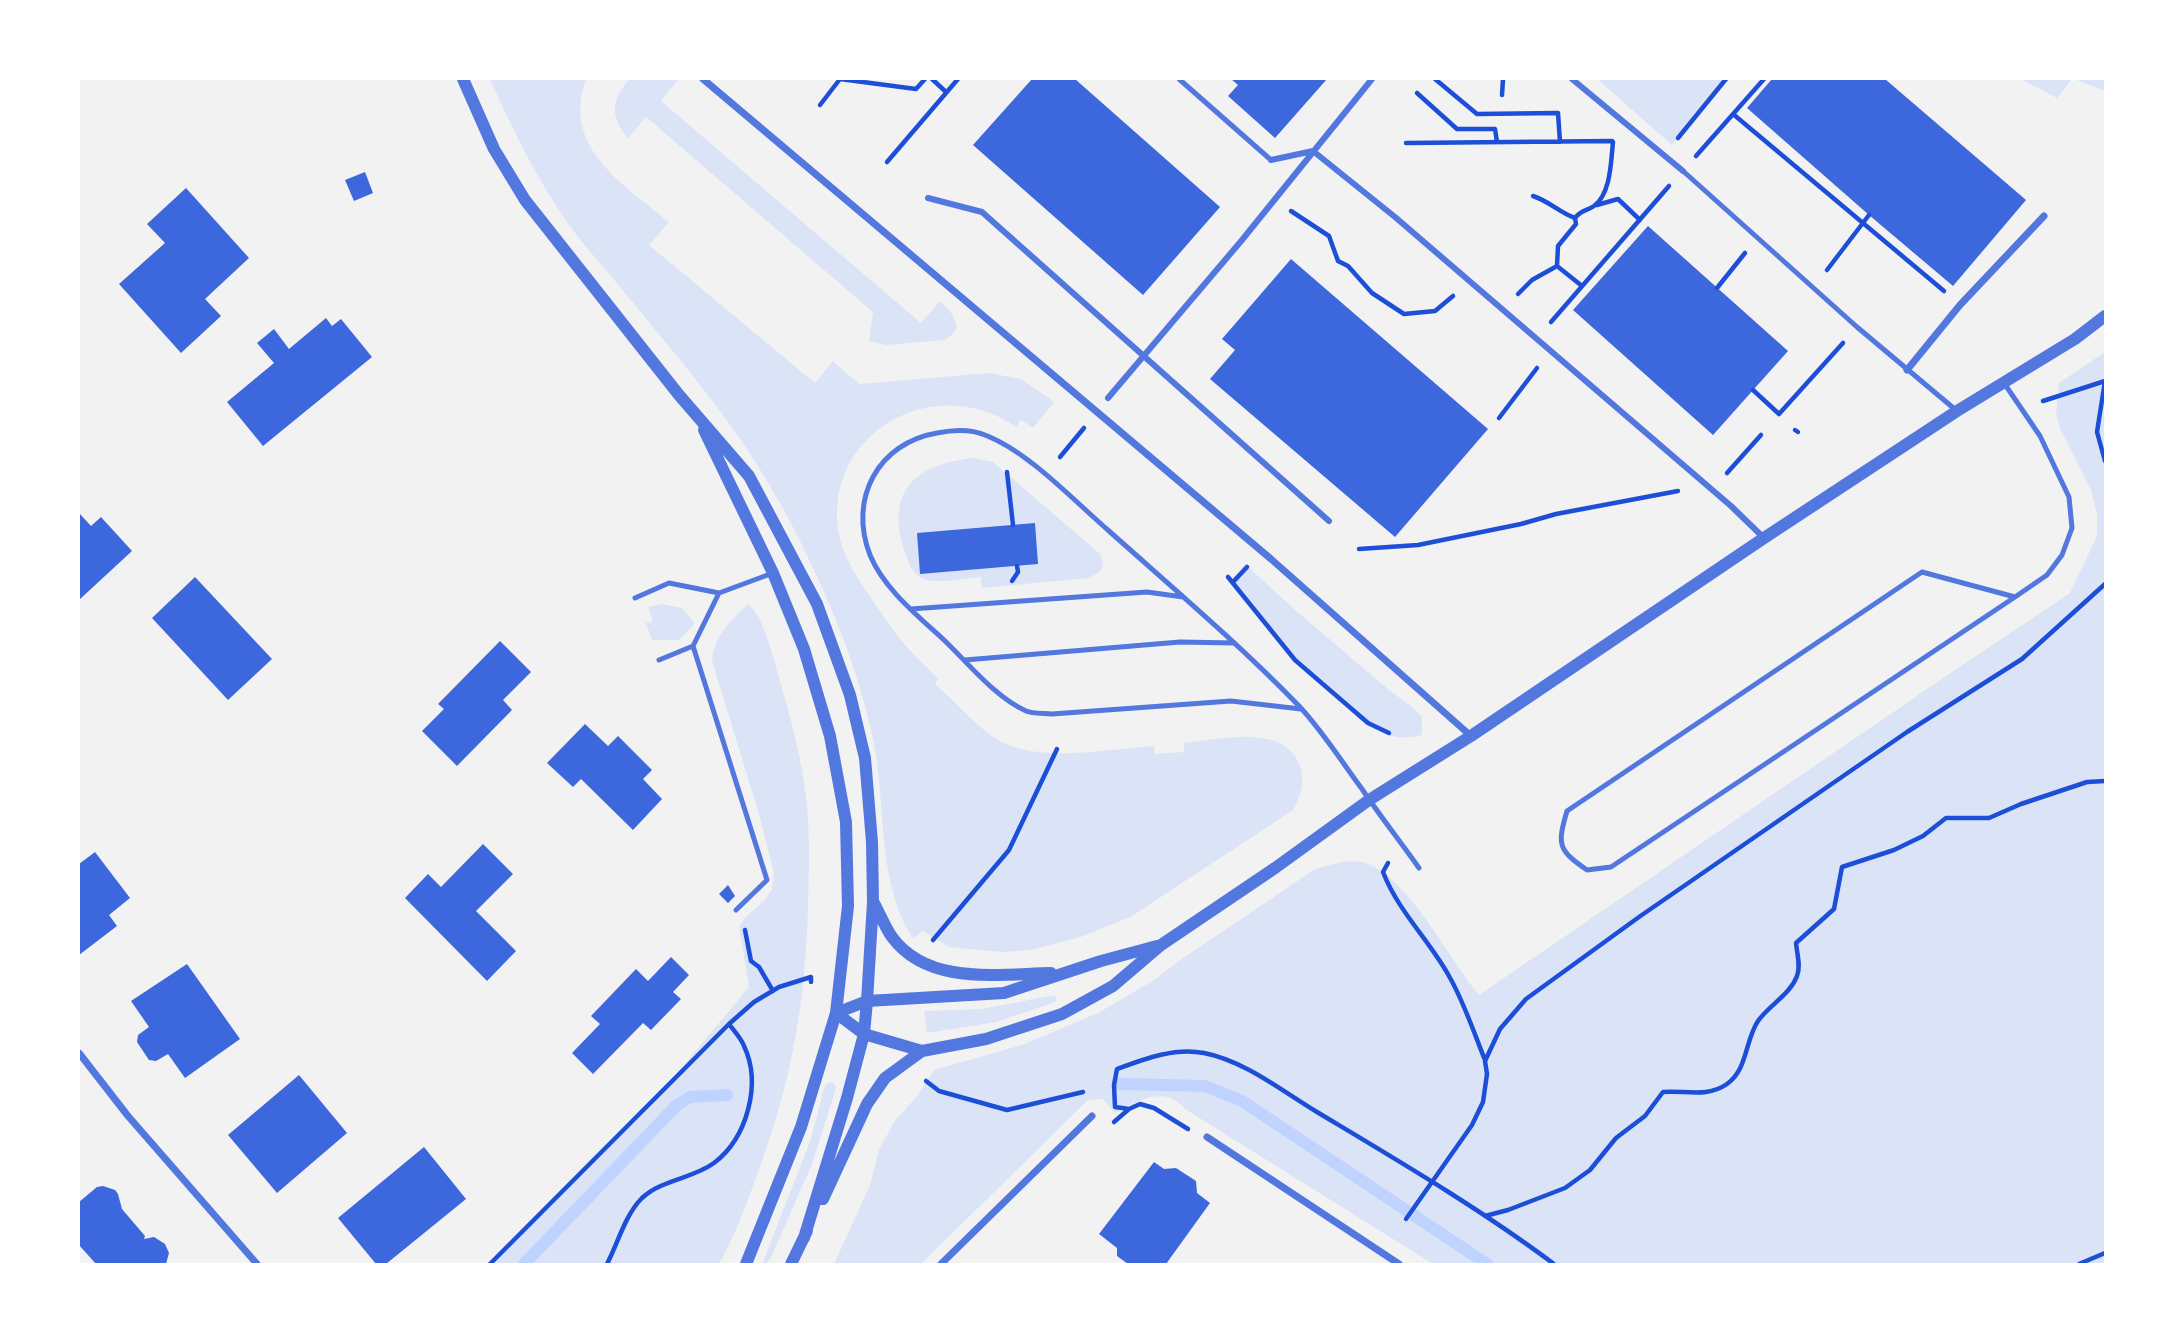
<!DOCTYPE html>
<html>
<head>
<meta charset="utf-8">
<style>
  body { margin:0 }
  #map { position:relative; width:2184px; height:1343px; overflow:hidden; background:#f2f2f2; font-family:Signika,sans-serif }
  canvas { display:block }
  .frame { position:absolute; inset:0; border:80px solid #fff; pointer-events:none }
</style>
</head>
<body>
<div id="map">
<canvas width="2184" height="1343"></canvas>
<div class="frame"></div>
</div>
<script>
const context = document.querySelector('canvas').getContext('2d');
context.lineJoin = 'round';
function fillPath(path, color) {
  context.fillStyle = color;
  context.fill(path, 'evenodd');
}
function strokePath(path, color, width, dash) {
  context.strokeStyle = color;
  context.lineWidth = width;
  context.lineCap = dash ? 'butt' : 'round';
  context.setLineDash(dash || []);
  context.stroke(path);
}
fillPath(new Path2D(`
  M490,79H586C561,147 623,184 669,222L649,245L815,383L833,361L859,384L989,373L1021,379L1054,402L1033,428L1021,420L1016,427C934,370 821,434 839,535C844,557 855,574 867,592C878,608 889,625 901,640C912,654 926,665 938,679L935,684C956,702 976,727 1000,741C1038,763 1110,749 1154,746L1155,754L1184,752V743C1219,740 1281,723 1299,763C1306,779 1301,796 1293,810L1132,916L1081,937L1030,950L1003,952L949,947L923,931L913,939C879,887 885,815 876,755C865,691 841,628 814,570C788,513 755,457 717,407C683,362 646,319 611,276C596,258 580,241 567,222C536,177 512,129 490,79Z
  M629,79L678,80L661,101L921,323L940,301C950,310 954,315 957,328L952,335L944,340L886,345L869,341L873,312L646,117L628,138C609,116 612,100 629,79Z
  M1597,79H1726L1672,145Z
  M2025,79H2072L2057,98L2024,81Z
  M2074,79H2105V91Z
  M2105,352V1264H1433L1185,1109C1164,1084 1139,1101 1115,1113L1103,1099L1088,1100L921,1264H834L870,1185L879,1150L894,1122L917,1096L934,1070L1022,1045L1098,1013L1154,980L1179,961L1315,869C1330,865 1346,859 1362,862C1406,872 1450,961 1479,995L1952,672L2070,593L2097,536V514L2091,490L2060,428L2056,412L2059,383Z
  M973,458L993,462L1100,554L1103,563L1101,571L1088,578L982,588L981,577C967,578 934,585 922,578C910,572 907,558 903,546C886,487 920,464 973,458Z
  M1245,564L1293,608L1389,690L1411,706L1422,717V735C1396,742 1377,734 1356,716L1357,712L1351,705L1289,651L1245,593L1231,580Z
  M662,604L682,608L695,623L679,640H652L646,623L653,621L648,607Z
  M748,604C764,616 774,661 780,681C792,722 803,764 807,806C810,839 809,873 808,907C805,1004 792,1080 758,1172C747,1203 735,1236 719,1264H494L574,1181L643,1114L749,987L739,926L747,916L765,900L772,889L774,873L759,814L712,661C713,637 731,620 748,604Z
  M1055,995L1057,1000L1053,1003L996,1022L927,1033L924,1011L982,1009Z
  M833,1082L836,1087L834,1095L812,1164L773,1253L767,1264H762L811,1139L824,1088L827,1083Z`), '#dbe4f7');
strokePath(new Path2D(`
  M1120,1084L1205,1086L1242,1101L1487,1264
  M524,1264L677,1105L690,1097L727,1095`), '#bfd3fe', 12);
fillPath(new Path2D(`
  M1032,79H1075L1220,207L1143,295L973,145Z
  M1231,79H1327L1275,138L1228,96L1238,85Z
  M1772,79H1885L2026,200L1953,286L1869,215L1747,108Z
  M365,172L373,193L354,201L345,180Z
  M186,188L249,258L205,299L221,316L181,353L119,284L165,243L147,224Z
  M1648,226L1788,351L1713,435L1573,310Z
  M1291,259L1488,429L1395,537L1210,379L1235,350L1222,339Z
  M326,318L332,326L341,319L372,357L263,446L227,402L274,363L257,343L274,329L289,349Z
  M80,514L91,526L101,517L132,551L79,600Z
  M1035,523L1038,564L920,574L917,533Z
  M195,577L272,659L228,700L152,618Z
  M500,641L531,672L503,700L512,710L457,766L422,731L444,709L438,704Z
  M585,724L608,746L618,736L652,770L643,779L662,799L633,830L581,779L573,787L547,763Z
  M483,844L513,874L476,911L516,951L487,981L405,898L428,874L441,887Z
  M95,852L130,898L109,915L117,926L79,955V864Z
  M728,885L735,896L728,903L719,894Z
  M671,957L689,975L673,992L681,999L651,1030L643,1023L593,1074L572,1053L600,1024L591,1016L636,969L648,981Z
  M187,964L240,1039L185,1078L168,1054L156,1061L149,1060L137,1042L138,1035L149,1027L131,1001Z
  M299,1075L347,1133L277,1193L228,1135Z
  M424,1147L466,1199L386,1264H376L338,1218Z
  M1154,1162L1164,1169L1176,1168L1196,1181L1197,1193L1210,1203L1166,1264H1128L1117,1256V1248L1099,1234Z
  M103,1186L115,1190L118,1194L122,1209L145,1236L144,1239L154,1237L165,1244L169,1253L166,1264H96L79,1245V1202L97,1187Z`), '#3d67dc');
strokePath(new Path2D(`
  M840,79L916,89L925,79
  M932,79L946,92
  M1435,79L1477,114L1558,113L1560,142
  M1417,93L1457,129H1495L1497,142
  M1502,95L1503,79
  M820,105L840,79
  M1733,114L1944,291
  M1678,138L1726,79
  M1406,143L1612,141
  M1696,156L1764,79
  M887,162L958,79
  M1533,196C1549,201 1560,213 1575,218
  M1597,205L1618,199L1640,220
  M1291,211L1329,236L1338,261L1348,266L1372,293L1404,314L1435,311L1453,296
  M1557,266L1582,286
  M1827,270L1869,215
  M1717,288L1745,253
  M1518,294L1532,280L1557,266L1558,246L1576,224L1575,218C1581,210 1587,211 1594,206C1611,194 1611,160 1613,142
  M1551,322L1669,186
  M2105,381L2097,432L2105,461
  M1753,390L1779,414L1843,343
  M2043,401L2105,381
  M1499,418L1537,368
  M1795,430L1798,432
  M1060,457L1084,428
  M1007,472L1013,525
  M1727,473L1761,435
  M1359,549L1418,545L1521,524L1556,514L1678,491
  M1228,577L1295,660L1368,723L1389,733
  M1012,581L1018,572L1017,566
  M1234,581L1247,567
  M1388,863L1383,872C1398,911 1429,940 1449,976C1464,1002 1474,1033 1485,1060
  M745,930L751,961L759,967L773,991
  M933,940L1009,850L1057,749
  M926,1081L939,1091L1007,1110L1083,1092
  M1129,1109L1115,1107L1114,1085L1117,1069C1144,1059 1175,1047 1204,1053C1245,1061 1282,1091 1317,1112C1397,1160 1479,1208 1554,1264
  M1114,1122L1129,1109L1140,1104L1154,1108L1188,1129
  M1485,1216L1508,1210L1565,1188L1590,1170L1616,1138L1645,1116L1663,1092C1685,1090 1707,1098 1727,1084C1748,1069 1745,1040 1758,1021C1769,1005 1790,995 1797,976C1801,966 1797,954 1796,943L1834,909L1842,867L1894,850L1923,836L1946,818H1989L2021,804L2087,782L2105,781
  M1406,1219L1472,1125L1483,1102L1487,1074L1485,1061L1500,1029L1526,999L1639,917L1907,732L2022,659L2105,584
  M490,1264L729,1024L754,1002L779,987L811,977V982
  M607,1264C618,1243 625,1215 642,1198C663,1179 692,1179 714,1163C747,1138 762,1084 744,1046C741,1038 734,1031 729,1024
  M2079,1264L2105,1253`), '#1d4ed8', 4.5);
strokePath(new Path2D(`
  M1179,79L1271,160
  M1683,171L1857,327L1957,411
  M2004,383L2040,436L2069,497L2072,528L2062,555L2047,575L2015,597L1922,572L1567,811C1557,845 1558,850 1587,870L1611,867L2015,597
  M635,598L669,583L719,593
  M911,609L1147,592L1183,597
  M693,646L767,880L736,910
  M659,660L693,646L719,593L773,573
  M965,660L1180,642L1234,643
  M1301,709L1231,701L1052,714C1044,713 1033,714 1026,711C996,698 968,663 944,640C918,616 884,589 870,555C848,499 878,443 937,433C952,430 971,429 985,435C1029,452 1073,500 1109,531C1173,588 1240,645 1300,707C1323,732 1342,762 1362,789C1380,816 1400,841 1419,868`), '#5277de', 5);
strokePath(new Path2D(`
  M1572,79L1683,171
  M1271,160L1313,151L1395,217L1731,506L1764,538
  M928,198L982,212L1329,521
  M1108,398L1242,240L1372,79`), '#5277de', 6);
strokePath(new Path2D(`
  M703,79L1271,559L1471,736
  M1907,370L1960,305L2044,216
  M79,1053L128,1116L257,1264
  M1207,1137L1399,1264
  M941,1264L1092,1116`), '#5277de', 7);
strokePath(new Path2D(`
  M463,79L494,149L525,200L679,395L749,476L817,604L850,695L865,758L872,842L873,902L867,1001L864,1034L847,1098L804,1238
  M704,430L773,573L804,649L830,736L846,822L848,906L836,1013L801,1127L746,1264
  M874,903C880,914 885,927 892,937C928,986 999,974 1051,973
  M836,1013L864,1034L922,1051L986,1039L1062,1014L1113,986L1161,945L1275,868L1369,800L1471,736L1764,538L1957,411L2075,339L2105,316
  M836,1013L867,1001L1004,993L1101,961L1157,946
  M823,1199L867,1104L885,1078L922,1051
  M791,1264L807,1231`), '#5277de', 12);
</script>
</body>
</html>
